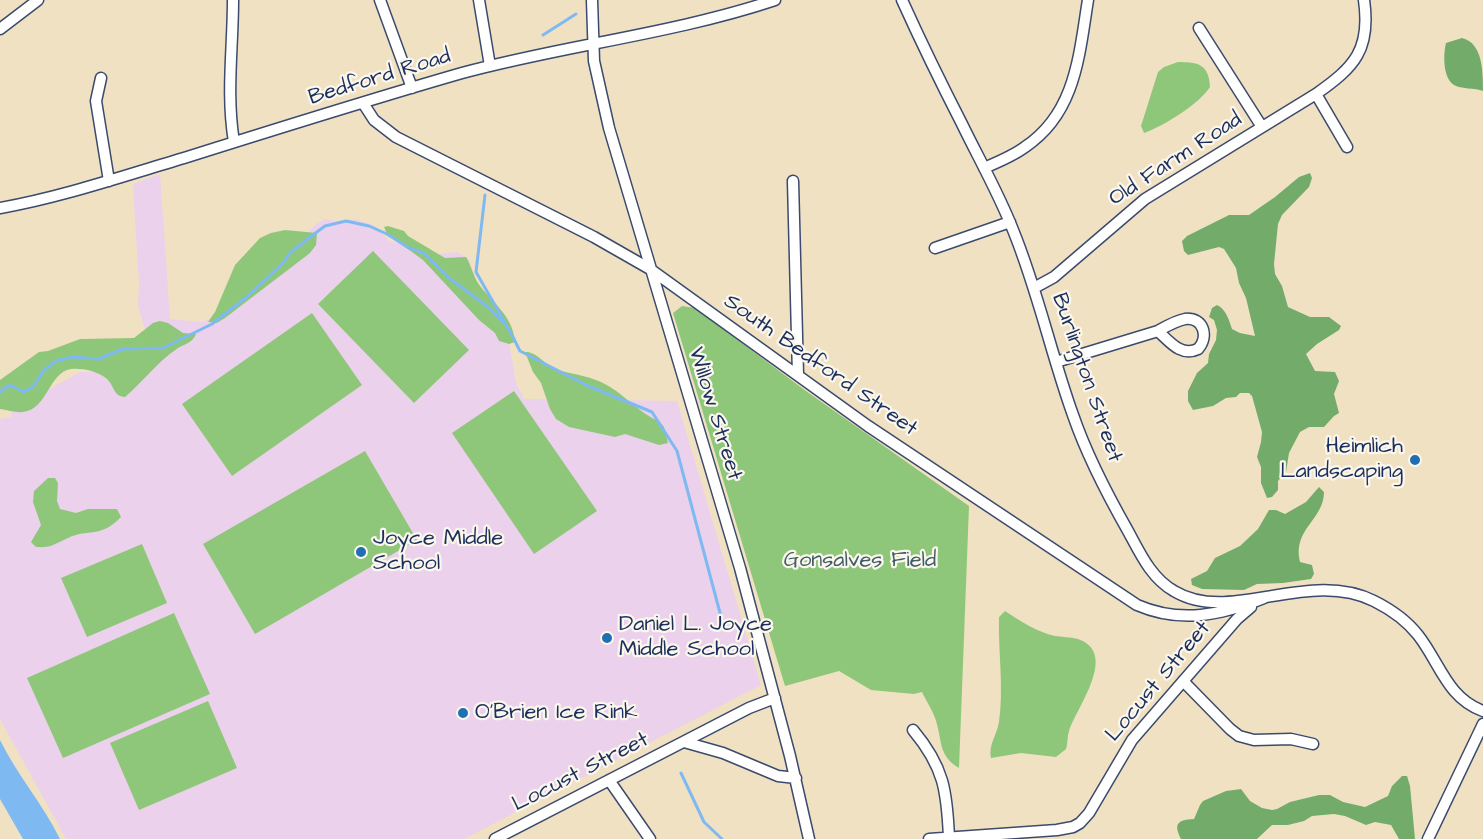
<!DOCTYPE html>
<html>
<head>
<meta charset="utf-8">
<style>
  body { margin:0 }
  canvas { display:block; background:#f0e1c3 }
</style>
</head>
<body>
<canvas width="1483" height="839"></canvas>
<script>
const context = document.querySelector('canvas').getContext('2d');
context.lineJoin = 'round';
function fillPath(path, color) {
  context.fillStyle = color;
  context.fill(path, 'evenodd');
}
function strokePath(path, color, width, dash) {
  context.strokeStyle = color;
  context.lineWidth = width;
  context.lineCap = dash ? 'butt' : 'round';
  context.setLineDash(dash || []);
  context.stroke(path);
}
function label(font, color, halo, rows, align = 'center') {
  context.font = font + ' "Architects Daughter",sans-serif';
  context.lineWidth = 4.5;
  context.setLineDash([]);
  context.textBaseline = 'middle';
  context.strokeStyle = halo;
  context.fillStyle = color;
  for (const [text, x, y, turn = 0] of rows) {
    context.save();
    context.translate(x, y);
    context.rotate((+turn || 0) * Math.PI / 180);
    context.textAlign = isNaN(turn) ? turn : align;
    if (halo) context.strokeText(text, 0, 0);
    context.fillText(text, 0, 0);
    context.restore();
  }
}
fillPath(new Path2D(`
  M160,174L170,319L201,322L208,320L302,239L316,224L325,219L336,221L355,219L374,225L389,241L403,245L412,253L431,255L457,252L469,259L478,287L509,341L516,383L524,399L677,401L761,685L464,839H66L0,719V419L11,417L13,409L80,372H100L151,350L138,306L139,284L133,184Z`), '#ebd1eb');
fillPath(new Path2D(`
  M1178,62C1198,62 1209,64 1210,87C1199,104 1164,126 1144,133L1141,126L1158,72L1164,67Z
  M388,226L404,231L408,236L445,258L466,257C471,265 473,275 478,283C492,303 513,315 515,342L509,344L499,341L495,333L479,320L423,260L387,234L384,227Z
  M285,230L317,233L316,245L310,253L225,318L217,323L208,322L215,312L235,265L260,238L271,233Z
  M373,251L469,350L414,403L318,304Z
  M682,306L695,308L806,391L969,506L959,768C937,755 943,740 935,718C932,709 926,701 922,692L914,694L871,690L839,671L785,686L673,313Z
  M312,313L362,385L232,476L182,404Z
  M160,321L168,323L183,333L196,334C192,343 187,343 178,348C158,361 143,382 125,397C113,396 115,387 107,379C98,371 82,368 71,369C48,373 48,409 23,412C17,413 7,410 0,409V380L39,352L48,351L80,339L134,338L153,323Z
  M528,352C539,354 545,365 555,369C570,374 586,375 601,382C623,392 637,412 660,422L664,427L668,443L659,445L625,434L615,437L569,427L556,419L550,409L541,383L533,372L525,352Z
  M514,391L597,511L534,554L452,433Z
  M365,451L417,540L255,634L203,544Z
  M48,478H55L58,483L57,501L60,509L76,513L88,509H117L121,517C100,539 88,528 68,538C54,544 52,548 36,547L31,542L41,525L33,502L34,491Z
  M142,544L167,603L87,637L61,578Z
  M1005,611C1020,621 1037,632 1055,636C1062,637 1070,637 1078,639C1119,653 1077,707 1069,731C1067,737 1068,743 1066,749L1056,757L1021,753L991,758C988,745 997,735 999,722C1004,687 998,652 999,617Z
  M174,613L210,694L63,758L27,678Z
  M208,701L237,768L139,810L110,743Z`), '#8fc77a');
fillPath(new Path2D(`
  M1462,38C1483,43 1483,72 1483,91C1475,88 1460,89 1454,85C1443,78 1443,55 1446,43Z
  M1310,173L1312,178L1309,187L1282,215L1278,224L1274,264L1275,274L1282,286L1288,307L1310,317H1329L1341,326L1339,330L1317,344L1306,354L1315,371L1335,372L1339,381L1334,394L1339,413L1334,416L1324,427H1309L1300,432L1289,453L1286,472L1278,481V490L1272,497L1267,498L1261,483V467L1257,457L1261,442L1262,432L1252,396L1249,393H1240L1236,397L1226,398L1213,406L1193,410L1188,401V391L1197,373L1208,363L1209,354L1216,340L1217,330L1214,320L1209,317L1212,308L1217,305C1226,309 1229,320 1232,329L1240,333L1255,336L1246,298L1239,283L1236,268L1224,249L1219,247L1188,255L1184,251L1182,241L1187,236L1229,215H1249L1275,197L1299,177Z
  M1319,487L1324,492C1324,520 1292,529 1300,562L1312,565L1314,574L1311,579L1283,583L1257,584L1244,590L1202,589L1192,585L1191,579L1207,571L1215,558L1240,546L1258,529L1269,510H1276L1285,514L1306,502Z
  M1402,776H1407L1410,786L1415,839H1399L1391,825L1375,822L1366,825L1345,816L1334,814L1312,816L1304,821L1288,825H1272L1257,839H1181C1173,823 1178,820 1194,819L1200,805L1203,801L1226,791L1241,789L1250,801L1262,808L1272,810L1277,809L1290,802L1319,795H1330L1343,802L1365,807L1388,796L1392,786Z`), '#73ac6a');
fillPath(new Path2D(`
  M0,740C17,775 43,804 60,839H23L0,799Z`), '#7ebaf1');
strokePath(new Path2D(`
  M543,35L576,14
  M485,195L476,272L504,321
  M513,337L520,351L586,385L652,412L677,451L724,628
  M0,392L9,385L24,392L34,386L43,371L56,361L72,357L98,359L123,349L163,348L212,324L248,296L283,263L290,253L310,237L325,226L346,221L369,226L387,234L409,248L424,253L449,278L488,307L506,325L513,337
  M681,773L704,822L722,839`), '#7ebaf1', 3);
const minor = new Path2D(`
  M233,0C233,48 226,94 234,142
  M380,0L412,88
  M479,0L490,66
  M592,0L594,61L609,128L740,568L790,756L809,839
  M902,0C921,42 941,83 962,124C979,159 999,194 1013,230C1038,291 1051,354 1073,415C1087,456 1107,494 1128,531C1140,553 1151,578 1174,591C1230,625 1308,568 1374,601C1390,609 1407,621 1418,635C1440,663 1447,698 1483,711
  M1199,28L1262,127
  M0,29L38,0
  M101,78L96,101L109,181
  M1316,94L1347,147
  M363,103L374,120L396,137L594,237L650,269L868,426L1137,605C1181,624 1221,615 1264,598
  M984,168C998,162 1013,156 1025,147C1076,113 1079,55 1088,0
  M793,181L798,375
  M0,208C62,197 123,176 184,158C276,129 368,100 462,73C565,45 673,34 775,0
  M935,248L1010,222
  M1034,288L1054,277L1145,199L1316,94C1355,67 1371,49 1364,0
  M1056,362L1158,331C1170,342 1181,357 1198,349C1209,337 1204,317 1185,319C1175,321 1167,326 1158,331
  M1183,681L1230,729L1239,736L1254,740L1291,739L1313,744
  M913,730C944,767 947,791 949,838
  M684,742L723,753L778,776L796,778
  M609,780L650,839
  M495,839L749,708L775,698
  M929,839L1057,830L1073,827L1080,823L1089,813L1132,740L1237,619L1251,607
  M1428,839L1483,724`);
strokePath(minor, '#3b4a6d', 13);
strokePath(minor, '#fff', 10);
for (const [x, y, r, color] of [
  [1415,460,6,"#1f6fb2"],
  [361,552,6,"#1f6fb2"],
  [607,638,6,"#1f6fb2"],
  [463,713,6,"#1f6fb2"]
]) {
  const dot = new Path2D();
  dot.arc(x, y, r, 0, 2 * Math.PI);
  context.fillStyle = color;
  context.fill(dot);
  strokePath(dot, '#fbf7ec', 2);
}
label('22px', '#1b2f5e', '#fbf7ec', [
  ["Bedford Road",380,78,-17],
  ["Old Farm Road",1176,160,-33],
  ["South Bedford Street",820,366,35],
  ["Burlington Street",1086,378,71],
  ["Willow Street",714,414,73],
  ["Locust Street",1159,682,-50],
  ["Locust Street",581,773,-27]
]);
label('22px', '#1b2f5e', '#fbf7ec', [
  ["Heimlich",1403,447,"right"],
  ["Landscaping",1403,472,"right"],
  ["Joyce Middle",373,539],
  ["School",373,564],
  ["Daniel L. Joyce",619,625],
  ["Middle School",619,650],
  ["O'Brien Ice Rink",475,713]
], 'left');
label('22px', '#3e5d66', '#fbf7ec', [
  ["Gonsalves Field",860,561]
]);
</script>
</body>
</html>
